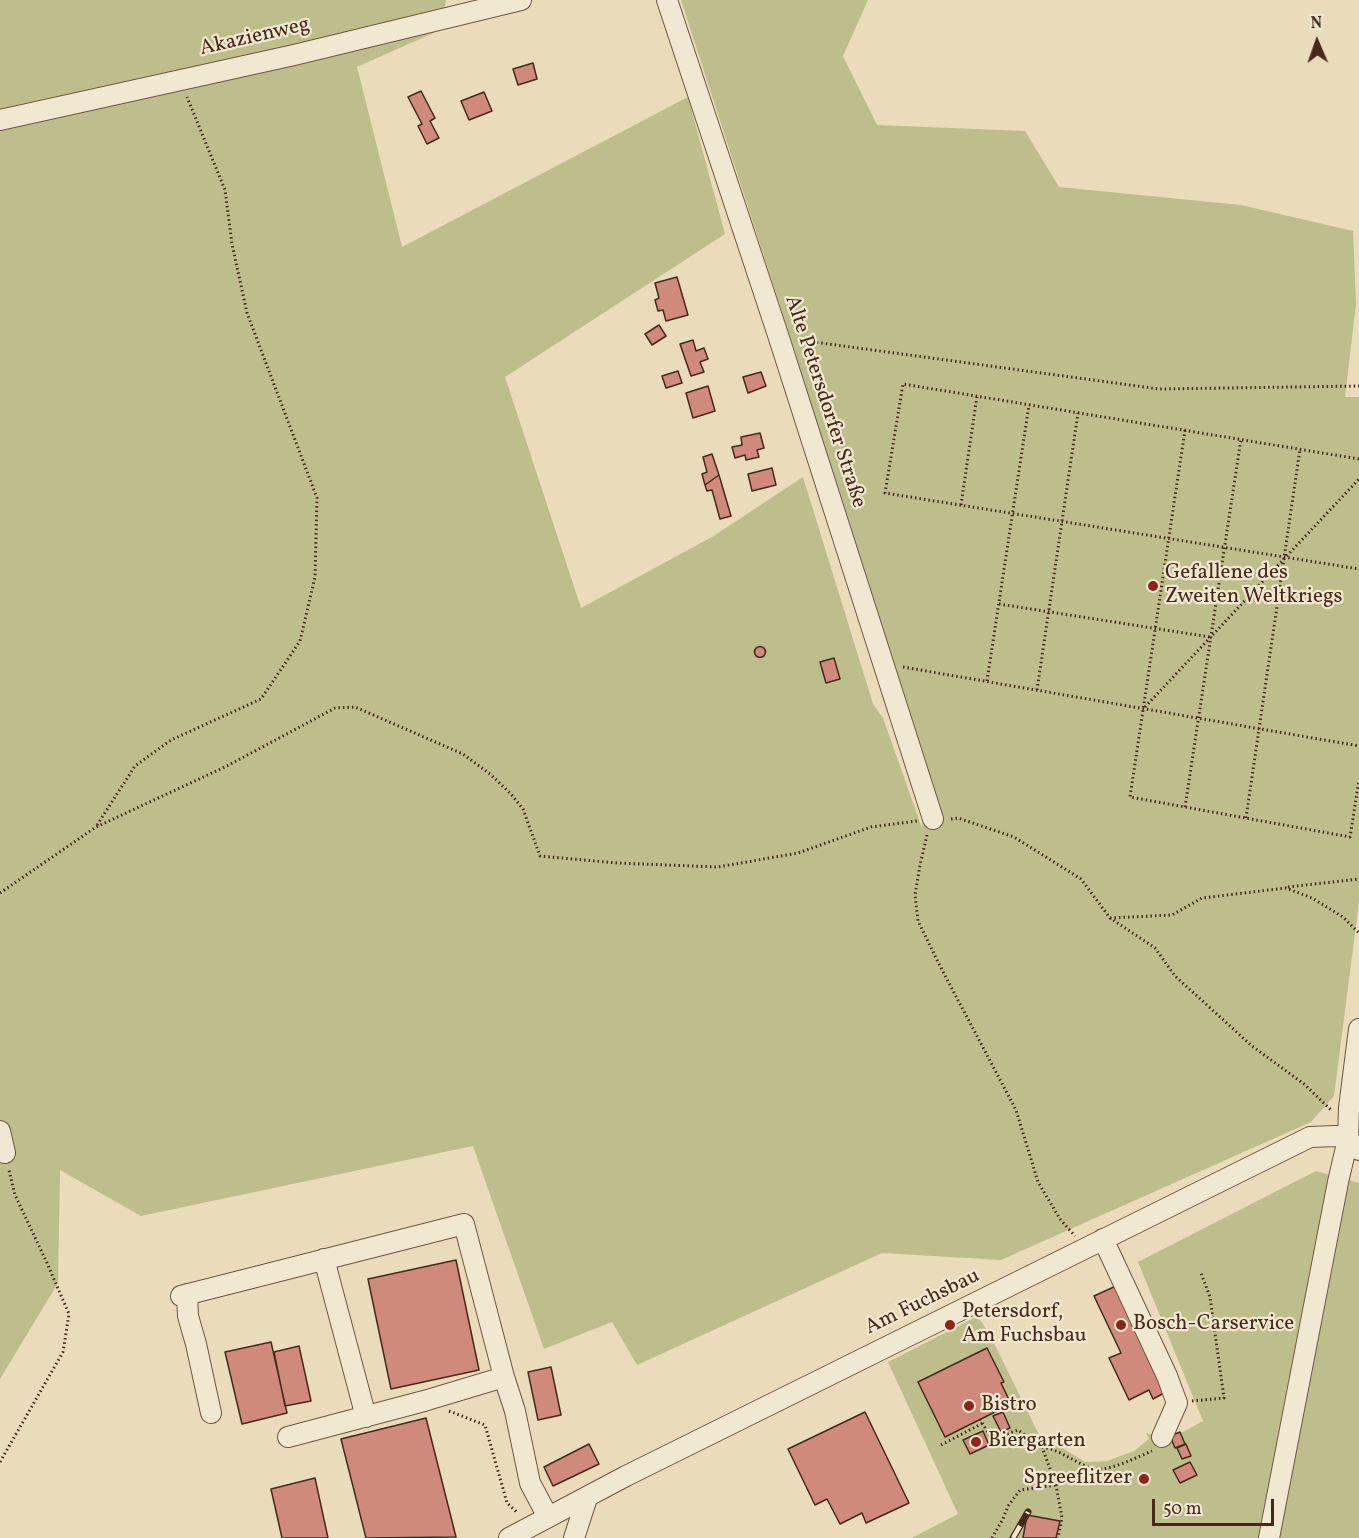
<!DOCTYPE html>
<html>
<head>
<meta charset="utf-8">
<style>
  body { margin:0 }
  #map { position:relative; width:1359px; height:1538px; overflow:hidden; background:#eadbba; font-family:Vollkorn,serif }
  canvas { display:block }
  .north { position:absolute; left:1287px; top:12px; width:60px; height:60px; -webkit-text-stroke:4px #f1e8d2; paint-order:stroke; rotate:358deg; font-size:16px; font-weight:700; line-height:24px; text-align:center; color:#47291a }
  .north::after { content:''; display:block; margin:auto; width:21px; height:27px; background:#47291a; clip-path:polygon(50% 0,100% 100%,50% 72%,0 100%) }
  .scale { position:absolute; left:1152px; top:1499px; width:122px; height:27px; box-sizing:border-box; border:3px solid #47291a; border-top:0; padding-left:8px; font-size:18px; line-height:21px; white-space:nowrap; color:#47291a; -webkit-text-stroke:4px #f1e8d2; paint-order:stroke }
</style>
</head>
<body>
<div id="map">
<canvas width="1359" height="1538"></canvas>
<div class="north">N</div>
<div class="scale">50 m</div>
</div>
<script>
const context = document.querySelector('canvas').getContext('2d');
context.lineJoin = 'round';
function fillPath(path, color) {
  context.fillStyle = color;
  context.fill(path, 'evenodd');
}
function strokePath(path, color, width, dash) {
  context.strokeStyle = color;
  context.lineWidth = width;
  context.lineCap = dash ? 'butt' : 'round';
  context.setLineDash(dash || []);
  context.stroke(path);
}
function label(font, color, halo, rows, align = 'center') {
  context.font = font + ' Vollkorn,serif';
  context.lineWidth = 4.5;
  context.setLineDash([]);
  context.textBaseline = 'middle';
  context.strokeStyle = halo;
  context.fillStyle = color;
  for (const [text, x, y, turn = 0] of rows) {
    context.save();
    context.translate(x, y);
    context.rotate((+turn || 0) * Math.PI / 180);
    context.textAlign = isNaN(turn) ? turn : align;
    if (halo) context.strokeText(text, 0, 0);
    context.fillText(text, 0, 0);
    context.restore();
  }
}
fillPath(new Path2D(`
  M0,0H446L440,30L357,67L402,247L688,97L725,234L505,377L581,608L712,537L803,477L873,704L883,718L922,828L927,786L794,349L681,0H868L843,56L877,125L1025,131L1059,187L1241,205L1353,231L1356,304L1345,397H1359V902L1334,1096L1311,1122L1001,1260L882,1253L637,1365L612,1322L544,1349L473,1146L141,1216L60,1170L58,1283L0,1379Z
  M1316,1171L1359,1183V1538H912L958,1514L888,1362L978,1316L992,1339L1043,1443L1061,1447L1085,1462L1107,1461L1134,1451L1149,1439L1146,1433C1150,1434 1156,1436 1161,1437C1175,1439 1191,1427 1203,1421L1138,1262Z`), '#bdbe8b');
const building = new Path2D(`
  M533,63L537,79L518,85L513,69Z
  M421,91L435,118L430,121L439,138L427,144L418,126L422,124L408,97Z
  M484,92L492,111L469,120L461,101Z
  M677,277L688,315L666,321L663,310L658,311L655,300L659,298L655,283Z
  M659,325L666,336L652,345L645,334Z
  M693,340L696,351L704,348L708,359L700,362L704,372L691,376L680,344Z
  M678,371L682,383L666,388L662,376Z
  M761,372L766,386L748,393L743,377Z
  M708,386L715,411L693,418L686,393Z
  M760,433L764,448L757,450L759,457L746,460L745,455L735,458L732,447L742,445L741,437Z
  M712,454L719,475L705,485L702,474L707,472L703,457Z
  M772,468L776,485L752,491L748,474Z
  M719,475L731,516L720,519L712,490L707,491L705,485Z
  M754.5 652a5.5 5.5 0 1 1 11 0a5.5 5.5 0 1 1-11 0Z
  M834,658L840,679L826,683L820,662Z
  M456,1260L479,1370L391,1389L368,1279Z
  M1116,1286L1166,1392L1153,1399L1149,1390L1129,1400L1109,1358L1121,1353L1094,1296Z
  M271,1342L287,1413L242,1424L225,1352Z
  M299,1346L311,1401L285,1406L274,1352Z
  M987,1348L1004,1382L1001,1383L1011,1404L945,1437L918,1382Z
  M551,1367L561,1415L538,1420L528,1372Z
  M865,1412L909,1503L866,1523L862,1513L840,1524L827,1499L815,1505L788,1449Z
  M1003,1412L1010,1428L1001,1432L993,1416Z
  M426,1418L456,1537L366,1538L341,1439Z
  M983,1431L989,1445L970,1454L963,1440Z
  M1180,1432L1185,1444L1175,1448L1170,1436Z
  M589,1444L599,1464L553,1486L544,1467Z
  M1186,1444L1191,1456L1182,1459L1177,1448Z
  M1190,1462L1197,1475L1180,1483L1173,1470Z
  M315,1478L328,1538H282L271,1489Z
  M1027,1515L1060,1521L1056,1538H1023Z`);
fillPath(building, '#d08a7b');
strokePath(building, '#47291a', 1.5);
const minor = new Path2D(`
  M667,0L779,338L933,819
  M0,120L294,55L521,0
  M0,1131L5,1153
  M1103,1239L1167,1376L1177,1403L1162,1437
  M324,1259L366,1417
  M187,1294L188,1316L196,1344L211,1413
  M181,1296L464,1224L504,1377L515,1411L530,1483L548,1517
  M288,1437L424,1401L504,1377
  M509,1538L626,1476L1310,1137L1336,1136L1348,1139L1359,1150
  M574,1538L587,1498
  M1269,1538L1338,1182L1348,1139L1349,1108L1359,1029`);
strokePath(minor, '#705642', 22);
strokePath(new Path2D(`
  M799,340L1159,389L1359,386
  M1185,430L1130,797L1350,837L1359,780
  M1359,459L903,384L885,493L1359,569
  M961,505L977,396
  M999,604L1210,637
  M903,667L1359,746
  M987,681L1029,405
  M1037,690L1078,413
  M1145,707L1359,479
  M1185,807L1241,439
  M1246,818L1300,449
  M951,819L958,818L1014,837L1081,879L1110,918L1155,948L1175,976L1252,1046L1304,1084L1331,1110
  M97,825L135,766L171,740L261,699L300,641L315,577L317,498L247,313L232,244L225,190L187,97
  M927,835L920,865L915,895L918,921L940,966L1016,1110L1038,1182L1060,1219L1075,1236
  M1288,887L1359,879
  M0,893L96,827L227,766L335,708L355,707L463,754L490,774L511,794L523,809L540,856L617,863L718,867L798,853L871,827L917,821
  M1110,918L1172,915L1202,898L1286,888L1312,898L1343,917L1359,933
  M1192,1401L1224,1398L1210,1297L1201,1273
  M449,1411L485,1425L507,1503L518,1513
  M980,1419L992,1440L1018,1430L1042,1447L1056,1485L1062,1518L1058,1538
  M941,1445L983,1423
  M1042,1447C1060,1450 1073,1461 1090,1468C1105,1474 1137,1457 1152,1451
  M0,1462L63,1352L69,1314L47,1263L15,1195L9,1170
  M992,1538L1003,1519L1008,1506L1020,1490L1056,1485`), '#47291a', 3, [1.5, 3]);
strokePath(minor, '#f1e8d2', 20);
const rail = new Path2D(`
  M1013,1538L1028,1512`);
strokePath(rail, '#47291a', 7);
strokePath(rail, '#f1e8d2', 4.5, [14]);
for (const [x, y, r, color] of [
  [1153,586,6,"#8f2418"],
  [950,1325,6,"#8f2418"],
  [1121,1325,6,"#8f2418"],
  [969,1406,6,"#8f2418"],
  [976,1442,6,"#8f2418"],
  [1144,1479,6,"#8f2418"]
]) {
  const dot = new Path2D();
  dot.arc(x, y, r, 0, 2 * Math.PI);
  context.fillStyle = color;
  context.fill(dot);
  strokePath(dot, '#f1e8d2', 2);
}
label('21px', '#47291a', '#f1e8d2', [
  ["Akazienweg",255,38,-13],
  ["Alte Petersdorfer Straße",824,402,72],
  ["Am Fuchsbau",923,1303,-26]
]);
label('21px', '#47291a', '#f1e8d2', [
  ["Gefallene des",1165,574],
  ["Zweiten Weltkriegs",1165,598],
  ["Petersdorf,",962,1313],
  ["Am Fuchsbau",962,1337],
  ["Bosch-Carservice",1133,1325],
  ["Bistro",981,1406],
  ["Biergarten",988,1442],
  ["Spreeflitzer",1132,1479,"right"]
], 'left');
</script>
</body>
</html>
